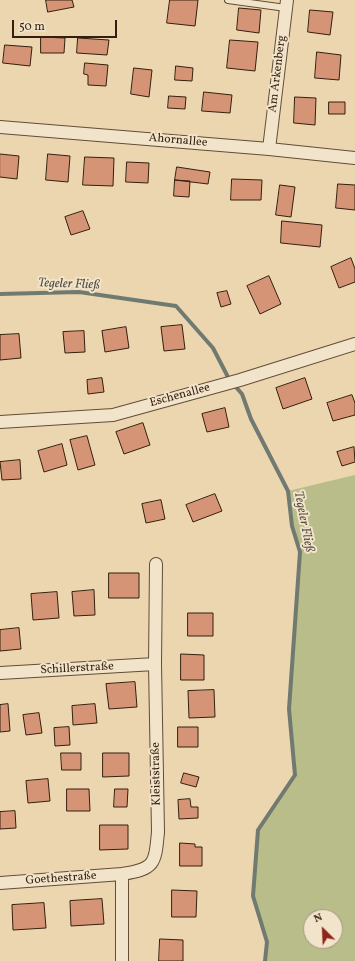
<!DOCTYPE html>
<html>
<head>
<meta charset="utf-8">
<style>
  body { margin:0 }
  #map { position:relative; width:355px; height:961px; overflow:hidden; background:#ebd6af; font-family:Vollkorn,serif }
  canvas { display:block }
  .north { position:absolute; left:303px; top:909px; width:40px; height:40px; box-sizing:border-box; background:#f2e4cb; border:1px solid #a6957f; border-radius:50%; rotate:336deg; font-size:11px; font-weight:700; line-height:16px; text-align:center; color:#341f0e }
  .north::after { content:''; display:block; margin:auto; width:14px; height:18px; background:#8f2418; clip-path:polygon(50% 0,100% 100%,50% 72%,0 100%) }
  .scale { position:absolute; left:12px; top:20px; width:105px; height:18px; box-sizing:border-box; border:2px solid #341f0e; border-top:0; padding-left:5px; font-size:12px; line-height:14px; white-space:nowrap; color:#341f0e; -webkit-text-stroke:3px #f2e4cb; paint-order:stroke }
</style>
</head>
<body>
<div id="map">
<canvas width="355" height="961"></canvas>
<div class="north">N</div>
<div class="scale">50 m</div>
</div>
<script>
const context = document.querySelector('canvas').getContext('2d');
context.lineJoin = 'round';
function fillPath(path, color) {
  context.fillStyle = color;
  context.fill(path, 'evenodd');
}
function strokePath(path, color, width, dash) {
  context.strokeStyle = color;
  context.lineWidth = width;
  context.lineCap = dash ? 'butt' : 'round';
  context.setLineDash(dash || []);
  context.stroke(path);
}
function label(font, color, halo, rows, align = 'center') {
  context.font = font + ' Vollkorn,serif';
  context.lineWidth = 4;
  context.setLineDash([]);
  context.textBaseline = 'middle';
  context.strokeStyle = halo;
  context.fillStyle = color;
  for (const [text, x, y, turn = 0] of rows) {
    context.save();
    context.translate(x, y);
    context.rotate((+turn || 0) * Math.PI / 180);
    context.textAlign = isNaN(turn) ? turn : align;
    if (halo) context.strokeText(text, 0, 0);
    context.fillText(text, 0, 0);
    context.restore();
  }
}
fillPath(new Path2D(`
  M355,475V961H265L267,942L253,896L258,830L295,775L289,709L300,552L292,526L288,491ZM311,917H335V941H311Z`), '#b8bd8a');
strokePath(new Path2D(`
  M0,294L79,292L176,306L213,348L229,379L242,394L251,419L288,491L292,526L300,552L289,709L295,775L258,830L253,896L267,942L265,961`), '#717a71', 4);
const building = new Path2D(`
  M46,0H72L74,7L48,12Z
  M170,0H198L195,26L167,23Z
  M239,8L261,10L259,33L237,30Z
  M310,10L333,12L330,35L308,32Z
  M41,37L65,38L64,53H41Z
  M78,38L109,40L107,55L77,53Z
  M230,40L258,42L255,71L227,68Z
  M5,45L32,47L30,66L3,63Z
  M317,52L341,55L339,80L315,78Z
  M85,63L108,65L106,86L88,85V75L84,74Z
  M176,66L193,68L192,81L175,80Z
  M134,68L152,70L149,97L131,94Z
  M204,92L232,95L230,113L202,111Z
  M169,96L186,97L185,109L168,108Z
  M295,97L316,98L315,125L294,123Z
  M329,102H345V114H329Z
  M0,154L19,156L17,179L0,177Z
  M48,154L70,156L68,182L46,180Z
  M85,157L114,158L113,186L83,185Z
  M127,162L149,163L148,183L126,182Z
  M177,167L210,172L208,184L175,180Z
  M232,179L262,180L261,200H231Z
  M175,180L190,181L189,197L174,196Z
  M338,184L355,185V210L336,208Z
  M280,185L295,187L291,217L276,215Z
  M83,211L90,229L71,235L65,217Z
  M282,221L322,225L320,247L281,243Z
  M351,258L355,269V282L339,288L331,267Z
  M269,276L281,304L260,314L247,286Z
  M227,291L231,304L221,307L217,293Z
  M182,325L185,349L164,351L161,327Z
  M126,327L129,348L105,352L102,331Z
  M84,331L85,352L65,353L63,332Z
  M19,334L21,358L0,360V335Z
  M102,378L104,392L88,394L87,380Z
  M305,378L312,399L283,409L276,388Z
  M352,395L355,403V415L333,421L327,403Z
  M225,408L229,427L207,432L202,414Z
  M143,423L150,445L124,454L116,432Z
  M87,436L95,465L78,470L70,440Z
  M62,444L67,465L44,472L38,451Z
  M354,447L355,462L342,466L337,452Z
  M20,460L21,479L2,480L0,462Z
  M215,494L222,511L193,522L186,505Z
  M161,500L165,519L146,523L142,504Z
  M109,573H139V598H109Z
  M94,590L95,615L74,616L72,592Z
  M57,592L59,618L33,620L31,594Z
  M188,613H213V636H188Z
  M19,628L21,649L0,651V630Z
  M181,654L204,655V680H181Z
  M135,682L137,707L109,709L106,684Z
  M214,690L215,717L189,718L188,691Z
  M8,704L10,731L0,732V705Z
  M95,704L97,723L73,725L72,706Z
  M39,713L42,733L26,735L23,715Z
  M69,727L70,745L55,746L54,728Z
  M178,727H198V747H178Z
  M61,753H81V770H62Z
  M103,753H129V776L103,777Z
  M184,773L199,777L196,787L181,783Z
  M48,779L50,801L28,803L26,781Z
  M67,789H89L90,811H67Z
  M115,789H128L127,807H114Z
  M190,799L191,807H198V818L179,819L178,800Z
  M15,811L16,828L0,829V812Z
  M100,825H128V849L100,850Z
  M180,843L195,844V847H202V866H180Z
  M172,890L197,891L196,917H172Z
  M102,899L104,924L71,926L70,901Z
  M44,903L46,928L13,930L12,905Z
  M160,939L183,940V961H159Z`);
fillPath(building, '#d69477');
strokePath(building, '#341f0e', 1);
const lane = new Path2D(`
  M228,0L286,8`);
const street = new Path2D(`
  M0,127L269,149L355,158
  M269,149L287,0
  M0,422L113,415L240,380L355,344
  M0,673L155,664
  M0,883L122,874
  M122,961V874C155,869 155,864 158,832L155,664L156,564`);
strokePath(lane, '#624d36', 8);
strokePath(street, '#624d36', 14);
strokePath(lane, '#f2e4cb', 6);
strokePath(street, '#f2e4cb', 12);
label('12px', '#341f0e', '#f2e4cb', [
  ["Am Arkenberg",278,74,-83],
  ["Ahornallee",178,141,5],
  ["Eschenallee",180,396,-15],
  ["Schillerstraße",77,669,-3],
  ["Kleiststraße",157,774,-91],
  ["Goethestraße",61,879,-4]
]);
label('italic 13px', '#534d40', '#f2e4cb', [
  ["Tegeler Fließ",69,285,2],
  ["Tegeler Fließ",303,522,79]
]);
</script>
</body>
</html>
